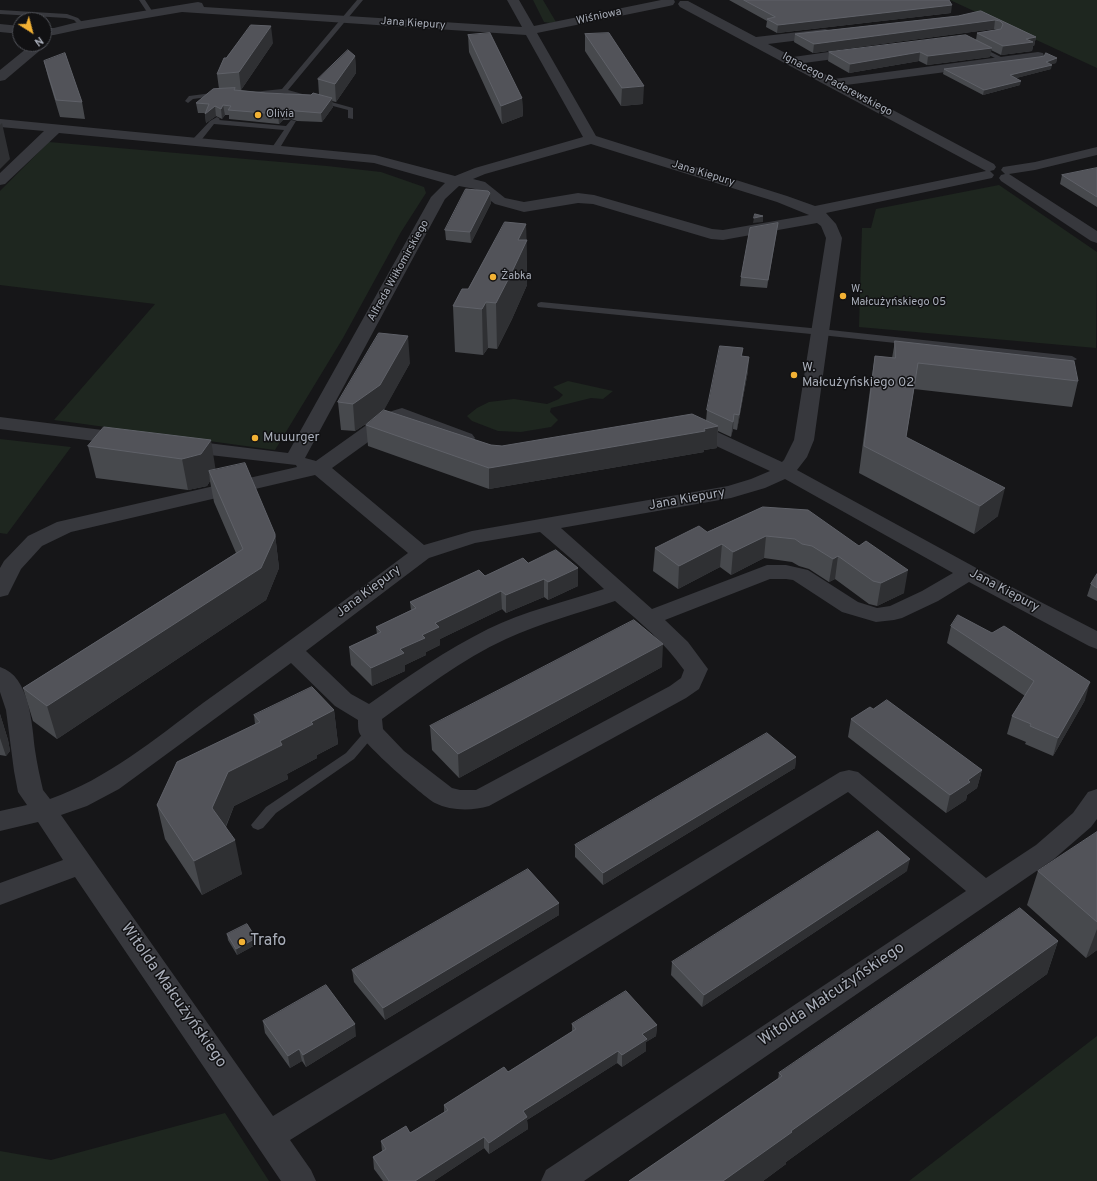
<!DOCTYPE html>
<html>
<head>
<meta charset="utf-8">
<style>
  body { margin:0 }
  #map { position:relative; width:1097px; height:1181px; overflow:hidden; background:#161618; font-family:Overpass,sans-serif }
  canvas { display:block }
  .north { position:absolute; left:12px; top:12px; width:40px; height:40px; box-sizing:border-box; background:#111113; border:1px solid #4d4f55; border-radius:50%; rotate:144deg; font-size:11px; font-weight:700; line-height:16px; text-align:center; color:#a8adb8 }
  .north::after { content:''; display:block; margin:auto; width:14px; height:18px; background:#f2b134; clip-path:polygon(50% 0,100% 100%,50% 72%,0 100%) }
</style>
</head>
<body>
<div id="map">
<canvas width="1097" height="1181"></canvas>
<div class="north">N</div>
</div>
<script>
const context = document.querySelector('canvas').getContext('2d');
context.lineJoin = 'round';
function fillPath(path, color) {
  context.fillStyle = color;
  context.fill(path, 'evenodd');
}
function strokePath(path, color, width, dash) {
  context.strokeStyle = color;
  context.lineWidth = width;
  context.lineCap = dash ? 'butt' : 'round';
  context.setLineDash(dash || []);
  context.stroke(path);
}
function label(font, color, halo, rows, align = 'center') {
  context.font = font + ' Overpass,sans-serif';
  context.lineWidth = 3;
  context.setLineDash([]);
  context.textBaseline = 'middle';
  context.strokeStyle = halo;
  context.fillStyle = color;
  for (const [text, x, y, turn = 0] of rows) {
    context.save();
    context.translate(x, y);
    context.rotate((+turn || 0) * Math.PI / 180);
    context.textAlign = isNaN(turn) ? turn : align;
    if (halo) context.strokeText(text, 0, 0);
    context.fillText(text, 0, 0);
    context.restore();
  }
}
fillPath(new Path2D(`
  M533,0H543L556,22L550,23L544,22Z
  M950,0H1097V68Z
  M49,142L327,166L381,172L424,187L426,193L401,232L343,338L275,450L54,420L155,304L0,285V191Z
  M999,185L1097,252L1096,348L859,327L862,228H871L876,209Z
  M568,381L613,391L603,399L591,398L551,408L550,412L558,420L551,427L521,432L498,431L472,421L467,416L477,408L489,402L514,399L547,404L559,399L563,395L553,387Z
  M0,439L71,447L7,534L0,533Z
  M1097,1036V1181H909Z
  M225,1113L269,1181H0V1151L51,1160Z`), '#1e261f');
fillPath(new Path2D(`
  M139,0H145L154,14L153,15H149Z
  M357,0H363L288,90L353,108V119L348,118V110L284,93L251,95V93L253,92L282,89Z
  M0,10L67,14L78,18L85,25L80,26L74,20L66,18L0,14Z
  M977,45L1005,59L1006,60L1001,61L975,48L974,47Z
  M220,92L222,93V95L193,99L188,103L185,101L189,96Z
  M217,117L220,119L219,120L286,126L291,120L296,121L278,151H275L271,149L284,130L214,124L199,143H193V139L210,121Z
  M541,302L821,329L1072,356L1077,359L1072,362L821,335L538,307L537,305L538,303Z
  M371,728L375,729L377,732L354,759L276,813L263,828L258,830L253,828L251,825L266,807L346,753L367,729Z`), '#37383d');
fillPath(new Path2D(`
  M507,0H519L534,26L661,0H674L675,2L673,5L669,6L537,33L596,136L787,196L815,206L986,171L680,7L678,4L680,1H688L756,37L825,29L829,30L831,33L829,36L825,37L768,44L793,57L857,48L862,49L863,52L862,55L857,56L804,63L834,79L1038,52L1043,53L1044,56L1043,59L1038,60L846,85L994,164L996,167L994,170L990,171L994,175L992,178L826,213L836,224L842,238L814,440L807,457L797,470L1002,582L1097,631V649L1089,646L969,582L938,601L902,618L894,620L876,622L842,612L793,580L786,579H770L665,620L688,642L708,669L699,689L686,698L489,806C472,811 451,811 435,803C423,796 363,744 359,732C358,729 358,724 358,720L335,706L291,663L119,789L87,806L61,815L273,1116L840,772L849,770L858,772L986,878L1036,845L1073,813L1088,792L1097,789V819L1091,827L1054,859L584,1181H541L546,1170L966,891L848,792L290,1140L311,1170L316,1181H281L75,877L0,905V883L63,860L38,822L0,831V811L27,805L18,792L14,771L6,710L0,692V667C30,676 32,725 35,750C37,764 40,777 43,790L50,799C107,779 155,739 203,703C272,654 340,604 408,553L315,475L71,532L42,546L21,569L8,595L0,597V568L4,561L28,536L57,522L297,467L296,465L184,452L177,450L174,446L177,442L184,440L288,453L431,197L445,183L374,163L59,133L5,184L0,185V173L44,131L0,127V119L375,155L455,176L475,168L583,137L526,35L182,12L82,29L54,35L44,36V28H54L82,21L198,2L202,3L204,7L522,27ZM591,144L777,202L809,215L723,230L712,229L594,195L578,193L524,202L505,198L485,182L473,179L485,174ZM459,186L475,189L495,204L524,212L578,203L593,204L711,239L723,240L817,223L821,226L826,238L794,440L784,460L782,462L698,423L691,421L684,423L681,427L684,431L770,471L751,479L728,486L472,531L424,545L332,468L396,422L401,420L465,444L472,442L475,438L472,434L402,408L382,414L316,461L305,458L445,199ZM785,479L953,573L922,591L890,606L877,608L858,602L808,570L786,565H767L652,609L561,528L731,498L765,488ZM540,532L576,563L604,589C567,601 522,612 488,629C446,650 407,677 369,704L351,694L306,651L429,558L475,543ZM615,601C640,622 665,643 684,670L681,678L670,686L476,790H460L452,788L404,751L383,729L382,719C421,691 462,659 506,639C541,623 579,613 615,601Z
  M0,24L20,26V34L0,32Z
  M44,41L46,44L44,47L5,80L0,81V70L32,44H44Z
  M1097,147V155L1035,170L1009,174L1097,231V243L1091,241L1001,181L999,178L1001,175L1005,174L1001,170L1003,167L1035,162Z
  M0,417L126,433L133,435L136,439L133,443L126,445L0,429Z`), '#37383d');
fillPath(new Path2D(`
  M729,0H949L951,13L777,33L766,27L767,21Z
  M981,11L1036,37L1034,46H1033L1032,51L1001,55L991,50L990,57L927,65L919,61L849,73L828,61L829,52L976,40L977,33L998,30L994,29L813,53L794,42L795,34L958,16Z
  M585,34L643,104L621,106L585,51Z
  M468,35L522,98L523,116L502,124L469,52Z
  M273,43L241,90H239L266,93L311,95H319L318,79L355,56L356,73L336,102L332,101L333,107L322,122L297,121L291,119L289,120H283L279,124L229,119V115H225L222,119L216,116L206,123L205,113H198L196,103L219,89L217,74Z
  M1057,58L1056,63L1051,64V69L1016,78L1020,85L983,95L943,74L944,69Z
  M44,61L82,102L85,119L60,117L48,77Z
  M1097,168V207L1060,184L1062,175Z
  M490,193L491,203L471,243L446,240L445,230Z
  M778,223L767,288L740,286L741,277Z
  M526,224L527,285L512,319L497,349L488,348L483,355L455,352L453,306Z
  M895,341L1078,381L1072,407L914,389L906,437L998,516L974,534L859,473L871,382L875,356L892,358Z
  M743,348L742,356L748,371L737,430L733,429L731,437L718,431L717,448L704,450V452L489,489L368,446L366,425L376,417L355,431L341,430L338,402L410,363L383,411L491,445L502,446L706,421L707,410Z
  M104,427L216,470L275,534L279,568L266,600L57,739L33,721L23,688L236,553L214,502L210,481L207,486L188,490L96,478L88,446Z
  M763,507L904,593L877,606L869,604L835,579L829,582L809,569L799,566L792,562L764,558L731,575L720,567L678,589L653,571L655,548L707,532Z
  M528,563L578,586L548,600L544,597L506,613L502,609L440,639V645L426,652V655L405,665V671L372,686L351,665L349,647L377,634L376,627L411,610L410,602L485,576Z
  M1097,574V601L1087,596L1091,584Z
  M951,626L1085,700L1053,756L1025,744L1026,742L1007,734L1012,716L1025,696L947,643Z
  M662,667L459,778L432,750L430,726Z
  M873,709L982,770L977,788L967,795L966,800L946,813L848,737L851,719Z
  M334,710L338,744L317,755V758L287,774L288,779L234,806L226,827L242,874L202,895L165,839L157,805L255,724L254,715Z
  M0,714L8,740L10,751L6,756L0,755Z
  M796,757L795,768L603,885L575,857V845Z
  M1097,832V950L1086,958L1027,905L1038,871Z
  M907,871L702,1007L671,975L672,962Z
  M559,903V915L385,1020L354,982L352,970Z
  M227,934L257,944L237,955L228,940Z
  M1058,941L1047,974L786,1162V1164L763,1181H629L778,1079L779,1073Z
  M263,1021L356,1036L306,1067L302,1061L290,1068L265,1033Z
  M572,1024L657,1025L656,1036L646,1042V1051L622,1067L617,1063L527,1120L528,1129L489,1154L484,1148L434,1181H383L374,1169L373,1157L382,1151L381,1141L410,1133L444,1112V1105L508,1072L572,1032Z`), '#47494d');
fillPath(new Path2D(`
  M952,5L951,13L777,33L778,25Z
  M995,20L994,29L813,53L814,44Z
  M271,26L273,43L241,90L239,72Z
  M1036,37L1034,46H1033L1032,51L1001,55L1003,46L1026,39Z
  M992,48L990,57L927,65L928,56Z
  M920,52L919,61L849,73L850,64Z
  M355,56L356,73L336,102L335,84Z
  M1057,58L1056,63L1045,66L1046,62Z
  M1052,65L1051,69L1009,80L1010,75Z
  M1021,81L1020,85L983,95L984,90Z
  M644,86L643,104L621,106L622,88Z
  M332,98L333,107L322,122L321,113Z
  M522,98L523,116L502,124L501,106Z
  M223,105L225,115L222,119L221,109Z
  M215,106L216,116L206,123L205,114Z
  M290,109L291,119L289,120L288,111Z
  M281,110L283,120L279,124L278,114Z
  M2,123L10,159L0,169V125Z
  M490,193L491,203L471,243L470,232Z
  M763,216V222L753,223L754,218Z
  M778,223L777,232L767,288L768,280Z
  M526,224L527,285L512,319L497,349L496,303L518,240Z
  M486,302L488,348L483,355L482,309Z
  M408,336L410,363L383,412L355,431L353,404Z
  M749,357L748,371L737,430L739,415Z
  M734,414L733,429L731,437L733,422Z
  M718,426L717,448L704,450V452L489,489V468Z
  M211,440L216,472L209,471L210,481L207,486L188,490L182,459Z
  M1005,488L998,516L974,534L980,506Z
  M275,534L279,568L266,600L57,739L47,706Z
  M766,536L764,558L731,575L733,552Z
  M722,544L720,567L678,589L679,566Z
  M838,556L835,579L829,582L833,559Z
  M578,568V586L548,600V582Z
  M908,570L904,593L877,606L881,583Z
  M544,579V597L506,613V595Z
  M501,591L502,609L440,639V645L426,652V655L405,665V671L372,686L371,668L400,649L435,623Z
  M663,644L662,667L459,778L458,754Z
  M1090,682L1085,700L1053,756L1058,738Z
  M334,710L338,744L317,755V758L287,774L288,779L234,806L219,842L212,808L228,772L311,722Z
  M0,714L8,740L10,751L6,756L0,738Z
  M796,757L795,768L603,885V873Z
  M982,770L977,788L967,795L966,800L946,813L950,795L968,780Z
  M235,840L242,874L202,895L194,861Z
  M910,859L907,871L702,1007L704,995Z
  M559,903V915L385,1020L383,1008Z
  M1097,929V950L1086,958Z
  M256,938L257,944L237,955L236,949Z
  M1058,941L1047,974L786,1162V1164L763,1181H723L791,1131Z
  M355,1024L356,1036L306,1067L303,1055Z
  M657,1025L656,1036L646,1042V1051L622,1067V1055L642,1034Z
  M299,1049L302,1061L290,1068L288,1056Z
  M618,1051L617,1063L527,1120L528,1129L489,1154V1143L523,1111Z
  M484,1137V1148L434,1181H415Z`), '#2f3033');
const building = new Path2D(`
  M744,0H949L952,5L778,25L767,19L775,17Z
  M981,11L1036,37L1026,39L1033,42L1003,46L977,33L1001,29L1003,24L1000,21L995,20L814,44L795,34L958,16Z
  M251,25L271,26L239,72L217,74L224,58H226Z
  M490,33L522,98L501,106L468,35Z
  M609,33L644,86L622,88L585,34Z
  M966,35L992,48L928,56L920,52L850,64L829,52Z
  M348,50L355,56L335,84L318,79Z
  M65,53L82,102L56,100L44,61Z
  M1046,53L1057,58L1046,62L1052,65L1010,75L1021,81L984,90L944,69L1039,57L1044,56Z
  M235,88L234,90L266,93L311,95L313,93L332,98L321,113L296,111L290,109L288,111L281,110L278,114L228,110L231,106L223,105L221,109L215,106L205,114L209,104L196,103L213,89Z
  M1097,168V197L1062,175Z
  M466,189L488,191L490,193L470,232L445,230Z
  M755,214L763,216L754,218Z
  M505,222L526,224L518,240H527L511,274L496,303L486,302L482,309L453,306L462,289H468Z
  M778,223L768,280L741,277L750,228Z
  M379,333L408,336L380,385L353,404L338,402Z
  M895,341L1074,361L1078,381L918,363L906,437L1005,488L980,506L864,446L875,356L895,358Z
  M720,346L743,348L741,356L749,357L739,415L734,414L733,422L707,410Z
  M384,410L491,445L502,446L692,414L718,426L704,429L705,431L489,468L366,425Z
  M104,427L211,440L201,454L182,459L88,446Z
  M245,463L275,534V537L261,568L47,706L23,688L243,549L209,471Z
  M763,507L808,510L859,546L866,541L908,570L881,583L873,581L838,556L833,559L812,546L802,544L795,539L766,536L733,552L722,544L679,566L655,548L699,526L707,532Z
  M556,550L578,568L548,582L544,579L506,595L501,591L435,623L439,627L422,635L425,638L400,649L404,653L371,668L349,647L381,632L376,627L416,608L410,602L479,570L485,576L523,558L528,563Z
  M1097,574V588L1091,584Z
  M958,615L992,633L1004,626L1090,682L1058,738L1030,726L1031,724L1012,716L1034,681L951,626Z
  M634,620L663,644L458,754L430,726Z
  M312,687L334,710L311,722L313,724L280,741L282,745L228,772L212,808L235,840L194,861L157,805L177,762L260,722L254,715Z
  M887,700L982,770L968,780L970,782L950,795L851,719L870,707L873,709Z
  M767,733L796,757L603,873L575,845Z
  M878,831L910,859L704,995L672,962Z
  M1097,832V922L1038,871Z
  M528,869L559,903L383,1008L352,970Z
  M1020,908L1058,941L791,1131L792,1132L723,1181H629L782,1076L779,1073Z
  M247,924L256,938L236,949L227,934Z
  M326,985L355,1024L303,1055L299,1049L288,1056L263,1021Z
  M626,991L657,1025L642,1034L647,1039L622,1055L618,1051L523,1111L527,1117L489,1143L484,1137L415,1181H389L373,1157L386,1149L381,1141L406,1126L410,1133L448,1110L444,1105L504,1067L508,1072L576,1029L572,1024Z`);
fillPath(building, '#525359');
strokePath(building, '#5f6168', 1);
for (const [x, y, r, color] of [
  [258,115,4,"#f2b134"],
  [493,277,4,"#f2b134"],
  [843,296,4,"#f2b134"],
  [794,375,4,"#f2b134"],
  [255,438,4,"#f2b134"],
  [242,942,4,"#f2b134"]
]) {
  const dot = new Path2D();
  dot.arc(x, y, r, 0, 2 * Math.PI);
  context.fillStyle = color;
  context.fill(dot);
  strokePath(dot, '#111113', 1.5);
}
label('11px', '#a8adb8', '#111113', [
  ["Wiśniowa",599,17,-12],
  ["Jana Kiepury",413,24,4],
  ["Ignacego Paderewskiego",837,85,28],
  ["Jana Kiepury",703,174,17],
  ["Alfreda Wiłkomirskiego",399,271,-61]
]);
label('11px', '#a8adb8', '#111113', [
  ["Olivia",266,115],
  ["Żabka",501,277],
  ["W.",851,290],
  ["Małcużyńskiego 05",851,303]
], 'left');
label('13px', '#a8adb8', '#111113', [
  ["W.",802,368],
  ["Małcużyńskiego 02",802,383],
  ["Muuurger",263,438]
], 'left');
label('13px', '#a8adb8', '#111113', [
  ["Jana Kiepury",687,500,-10],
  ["Jana Kiepury",1004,591,28],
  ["Jana Kiepury",369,592,-37]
]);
label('16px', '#a8adb8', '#111113', [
  ["Trafo",250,942]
], 'left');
label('16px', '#a8adb8', '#111113', [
  ["Witolda Małcużyńskiego",832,995,-34],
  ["Witolda Małcużyńskiego",173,996,55]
]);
</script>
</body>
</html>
